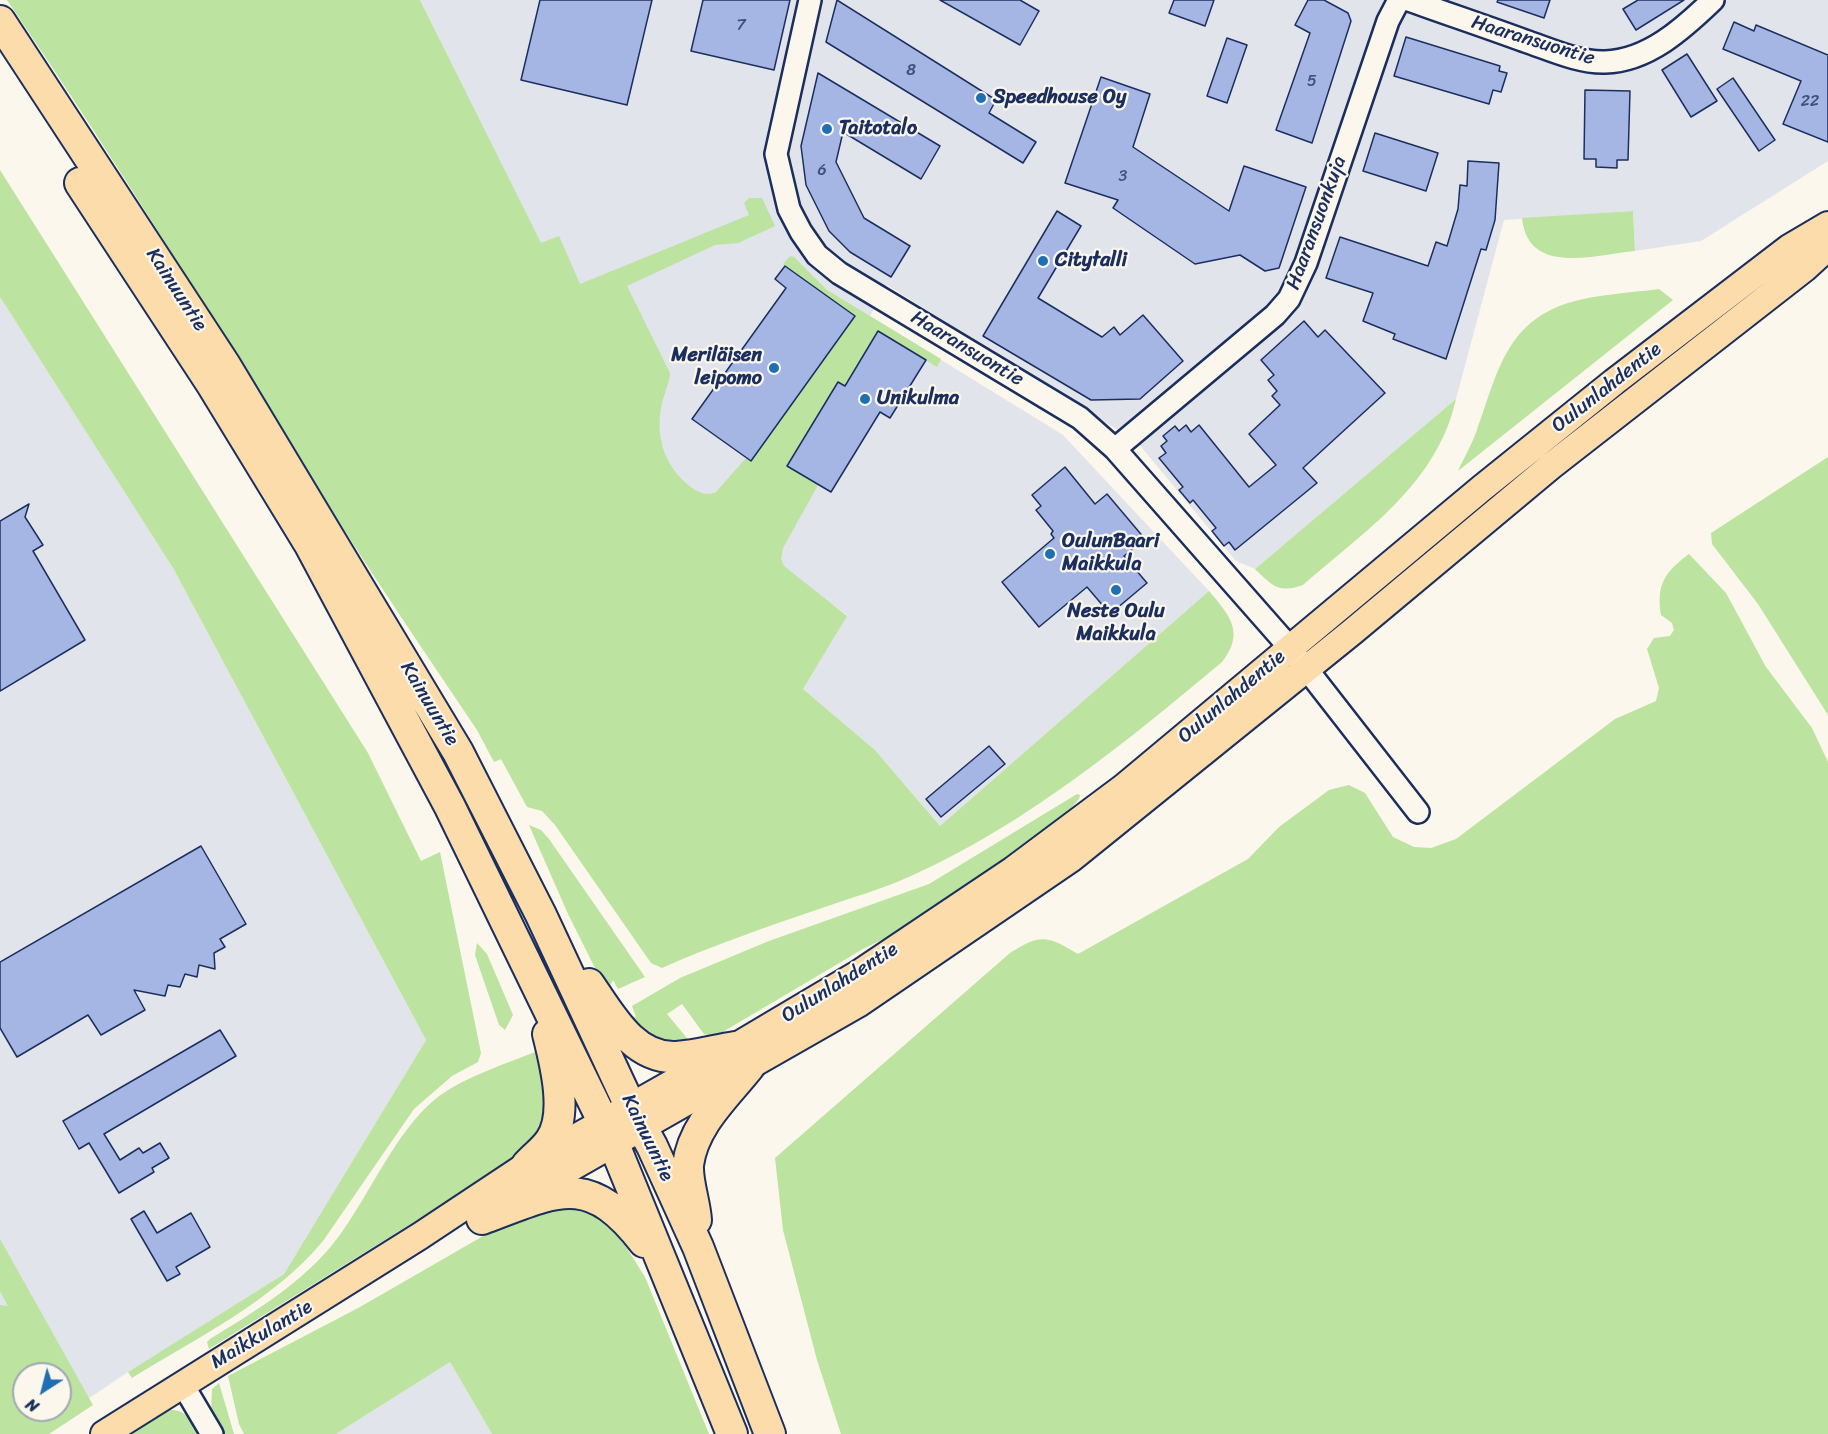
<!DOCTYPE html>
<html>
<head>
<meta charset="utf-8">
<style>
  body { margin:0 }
  #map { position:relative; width:1828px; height:1434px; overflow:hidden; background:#fbf7ec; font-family:Sriracha,sans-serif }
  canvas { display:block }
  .north { position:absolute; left:12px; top:1362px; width:60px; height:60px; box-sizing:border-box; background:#fbf7ec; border:2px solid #a1a7b3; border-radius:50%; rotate:216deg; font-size:16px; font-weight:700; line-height:24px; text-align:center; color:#1b2f5e }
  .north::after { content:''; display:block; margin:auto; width:21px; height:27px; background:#1f6fb2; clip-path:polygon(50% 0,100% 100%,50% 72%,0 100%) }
</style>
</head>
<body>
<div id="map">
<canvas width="1828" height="1434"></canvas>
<div class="north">N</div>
</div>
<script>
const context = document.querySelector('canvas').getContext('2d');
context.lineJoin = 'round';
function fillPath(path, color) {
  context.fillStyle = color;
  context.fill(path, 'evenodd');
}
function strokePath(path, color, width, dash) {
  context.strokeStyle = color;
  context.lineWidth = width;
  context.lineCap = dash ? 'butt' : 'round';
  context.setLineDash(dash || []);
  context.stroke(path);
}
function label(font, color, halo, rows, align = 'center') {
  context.font = font + ' Sriracha,sans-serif';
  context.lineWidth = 4.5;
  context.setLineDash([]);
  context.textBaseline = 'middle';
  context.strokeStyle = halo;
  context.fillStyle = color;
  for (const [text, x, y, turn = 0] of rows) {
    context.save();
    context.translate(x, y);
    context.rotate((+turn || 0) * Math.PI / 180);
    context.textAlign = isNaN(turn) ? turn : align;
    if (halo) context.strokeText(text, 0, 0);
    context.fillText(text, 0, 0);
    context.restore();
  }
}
fillPath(new Path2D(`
  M420,0H1828V161L1701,241L1635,251L1633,211L1504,220L1456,399L1255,569L1236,561L1137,442L887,285L870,316L1063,435L1209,591L940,826L875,750L803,689L847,615L657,481Z
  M0,297L173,568L426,1040L284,1274L128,1372L36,1434L0,1430ZM24,1374H60V1410H24Z
  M450,1362L492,1434H336Z`), '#e1e4ea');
fillPath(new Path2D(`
  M7,0H420L541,243L559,236L580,284L749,215L744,203L749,198H762L775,226L738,243L715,245L627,286L670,373C669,385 663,396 661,408C656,437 664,464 687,484C696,491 704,497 716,492L746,458L751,461L855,316L785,266L783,264L790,256L794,257L827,290L941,359L937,367L878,331L845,386L838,382L787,465L818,485L783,548L781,559L784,566L847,616L803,689L875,750L940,826L1209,591C1230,616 1245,632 1222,662C1126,742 1028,823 913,875C883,889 850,898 819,909C766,927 714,945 662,968L651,963L555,825L542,811L527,807L501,759L494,762L477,730C431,661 384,593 340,523C231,347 123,171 7,0Z
  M0,170L368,753L421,861L440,852L481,1053L478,1062L452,1076L414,1109L323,1241C273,1301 198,1337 132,1378L128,1372L284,1274L426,1040L173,568L0,297Z
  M1633,211L1635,251C1593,255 1528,276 1522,218Z
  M1659,289L1673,300L1458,471C1464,458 1472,444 1477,430C1497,375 1505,323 1568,303C1597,294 1630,293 1659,289Z
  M1456,399C1437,484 1365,531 1303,585C1278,594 1272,585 1255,569Z
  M1828,457V715L1758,604L1712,544L1711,533Z
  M1689,554L1726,593L1766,667L1812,728L1828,762V1434H841L817,1360L783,1230L775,1158L1010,953C1041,933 1048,936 1078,954L1248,859L1279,827L1329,790L1349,785L1365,793L1393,837L1414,847L1431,848L1456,839L1615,719L1656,701L1659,688L1647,649L1654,638L1670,636L1674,630L1672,623L1661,615C1656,584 1665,572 1689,554Z
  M1077,794L1080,795L1079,799L1059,822L916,923L863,949L721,1033L713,1036L704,1034L682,1004L667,1014L691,1043H657L623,1015L636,1017L632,1006L680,978L769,941L929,884Z
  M529,825L541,830L549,839L645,977L618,989L613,980L607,992L568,914Z
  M477,943L487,954L513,1015L505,1030L499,1025L475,955Z
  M543,1050L548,1117L531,1147L499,1169L209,1349L207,1342L210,1339C252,1313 293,1289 327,1251C366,1207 392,1132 439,1096C467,1076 503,1065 535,1052L539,1060Z
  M580,1205L612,1225L645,1277L709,1434H492L450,1362L336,1434H244L239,1424L228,1376L360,1307L530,1209Z
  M0,1239L93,1405L49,1434H0V1305L8,1306L0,1291ZM24,1374H60V1410H24Z
  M219,1383L234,1434H222L211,1413L212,1389Z
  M168,1410C185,1409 193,1420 202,1434H132Z`), '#bce39f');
const building = new Path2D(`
  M540,0H652L627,105L521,80Z
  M703,0H790L774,70L691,51Z
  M837,0L996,100L989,113L1036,142L1023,163L826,42Z
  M940,0H1020L1039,11L1020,45Z
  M1174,0H1214L1205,26L1169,13Z
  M1308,0H1324L1348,13L1351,21L1312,143L1276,130L1310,33L1295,25Z
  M1498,0H1550L1544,18L1497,2Z
  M1638,0H1684L1636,30L1623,9Z
  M1734,22L1754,31L1756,25L1828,55V142L1783,124L1801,81L1723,49Z
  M1406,37L1500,66L1499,71L1507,73L1501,92L1493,90L1489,104L1394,76Z
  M1227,38L1247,45L1227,103L1207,96Z
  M1687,54L1717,101L1691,117L1662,70Z
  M818,73L940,146L921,179L843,132L836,162L864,218L910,246L891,277L850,252L829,231L806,185L801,146Z
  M1101,77L1150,94L1133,147L1229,211L1244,166L1306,187L1279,268L1265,271L1240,255L1195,264L1113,208L1118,200L1065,183Z
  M1733,78L1775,140L1759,151L1717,89Z
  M1585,90L1630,91L1628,160H1617V168L1596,167V159H1584Z
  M1375,133L1438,153L1426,191L1363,171Z
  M1468,161L1499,163L1495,220L1486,250L1481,249L1446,359L1393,339L1395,334L1363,321L1373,293L1326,278L1340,237L1428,266L1436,242L1447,246L1458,209L1460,185L1467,186Z
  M1057,211L1081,226L1038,298L1102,337L1114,327L1120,335L1143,315L1183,361L1140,399L1091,400L983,336Z
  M785,266L855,316L751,461L692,419L786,288L775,279Z
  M1304,321L1318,337L1325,330L1385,393L1303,468L1317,483L1235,550L1229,542L1224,546L1212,531L1216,528L1193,500L1190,503L1179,490L1183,487L1159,458L1166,453L1161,446L1167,441L1163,436L1175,426L1179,431L1186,425L1191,432L1199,425L1249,487L1276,465L1249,434L1280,405L1272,396L1277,391L1268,380L1274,375L1261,360Z
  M878,331L926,360L890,418L880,412L831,492L787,466L838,382L845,386Z
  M1065,467L1095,504L1107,494L1145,539L1124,556L1147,583L1110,614L1087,587L1039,627L1002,582L1054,538L1051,534L1053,531L1036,510L1041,506L1032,495Z
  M29,504L25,517L43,545L33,551L85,640L0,691V521Z
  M989,746L1005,764L941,817L926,799Z
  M201,846L246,924L220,939L225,947L214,953L215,969L199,965L197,977L185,974L180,987L168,985L165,996L134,990L145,1010L101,1035L88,1015L17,1057L0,1028V962Z
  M220,1030L236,1056L104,1134L120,1160L139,1148L143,1153L160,1143L169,1158L152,1168L154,1172L119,1193L89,1143L79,1149L63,1121Z
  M144,1211L157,1233L191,1213L210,1247L176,1267L180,1274L167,1281L131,1219Z`);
fillPath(building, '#a5b6e5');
strokePath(building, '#1b2f5e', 1.5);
const minor = new Path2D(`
  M810,0L776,154L789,209L801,232L817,255L839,273L1080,418L1115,449L1291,649L1418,812
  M1409,0C1448,14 1487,27 1525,41C1549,49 1579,63 1605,62C1648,61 1684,28 1713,0
  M1115,449L1275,315L1289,299L1306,263L1388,21L1399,0
  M183,1385L212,1434`);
const major = new Path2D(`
  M518,1198L858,1004L1072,858L1352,632L1551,466L1805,268L1828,247
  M104,1434L420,1236L527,1165L713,1060L858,974L1013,870L1124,787L1482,488L1614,382L1789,248L1828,225`);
const highway = new Path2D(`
  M0,21L225,365L458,752L541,915L630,1106L652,1146L698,1247L770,1434
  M80,183L211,383L310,545L450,807L613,1142L732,1434
  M589,984C610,1014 633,1059 676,1057C696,1056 716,1050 735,1047
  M527,1165C534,1157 544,1150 550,1141C569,1115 555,1062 548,1034
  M482,1219C557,1191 588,1170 644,1242
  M696,1220C695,1203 687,1182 688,1165C693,1125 726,1096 749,1067`);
strokePath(minor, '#1b2f5e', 26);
strokePath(major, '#1b2f5e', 30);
strokePath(highway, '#1b2f5e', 34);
strokePath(minor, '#fbf7ec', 21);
strokePath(major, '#fddcac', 26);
strokePath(highway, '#fddcac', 30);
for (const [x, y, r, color] of [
  [981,98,6,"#1f6fb2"],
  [827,129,6,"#1f6fb2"],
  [1043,261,6,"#1f6fb2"],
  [774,368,6,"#1f6fb2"],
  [865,399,6,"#1f6fb2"],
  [1050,554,6,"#1f6fb2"],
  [1116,590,6,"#1f6fb2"]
]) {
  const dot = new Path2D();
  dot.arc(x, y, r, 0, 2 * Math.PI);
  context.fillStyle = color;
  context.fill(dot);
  strokePath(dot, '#fbf7ec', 2);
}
label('16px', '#3e5180', null, [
  ["7",741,26],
  ["8",911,71],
  ["5",1312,82],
  ["22",1810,102],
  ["6",822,171],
  ["3",1123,177]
]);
label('20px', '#1b2f5e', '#fbf7ec', [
  ["Haaransuontie",1533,41,17],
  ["Haaransuonkuja",1317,223,-70],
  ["Kainuuntie",176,290,57],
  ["Haaransuontie",967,349,31],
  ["Oulunlahdentie",1607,388,-38],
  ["Oulunlahdentie",1232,697,-40],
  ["Kainuuntie",429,704,59],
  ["Oulunlahdentie",840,983,-32],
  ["Kainuuntie",647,1138,64],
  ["Maikkulantie",262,1335,-31]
]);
label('bold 20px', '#1b2f5e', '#fbf7ec', [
  ["Speedhouse Oy",993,98],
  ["Taitotalo",839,129],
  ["Citytalli",1055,261],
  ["Meriläisen",762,356,"right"],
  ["leipomo",762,379,"right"],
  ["Unikulma",877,399],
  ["OulunBaari",1062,542],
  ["Maikkula",1062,565],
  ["Neste Oulu",1116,612,"center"],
  ["Maikkula",1116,635,"center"]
], 'left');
</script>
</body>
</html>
